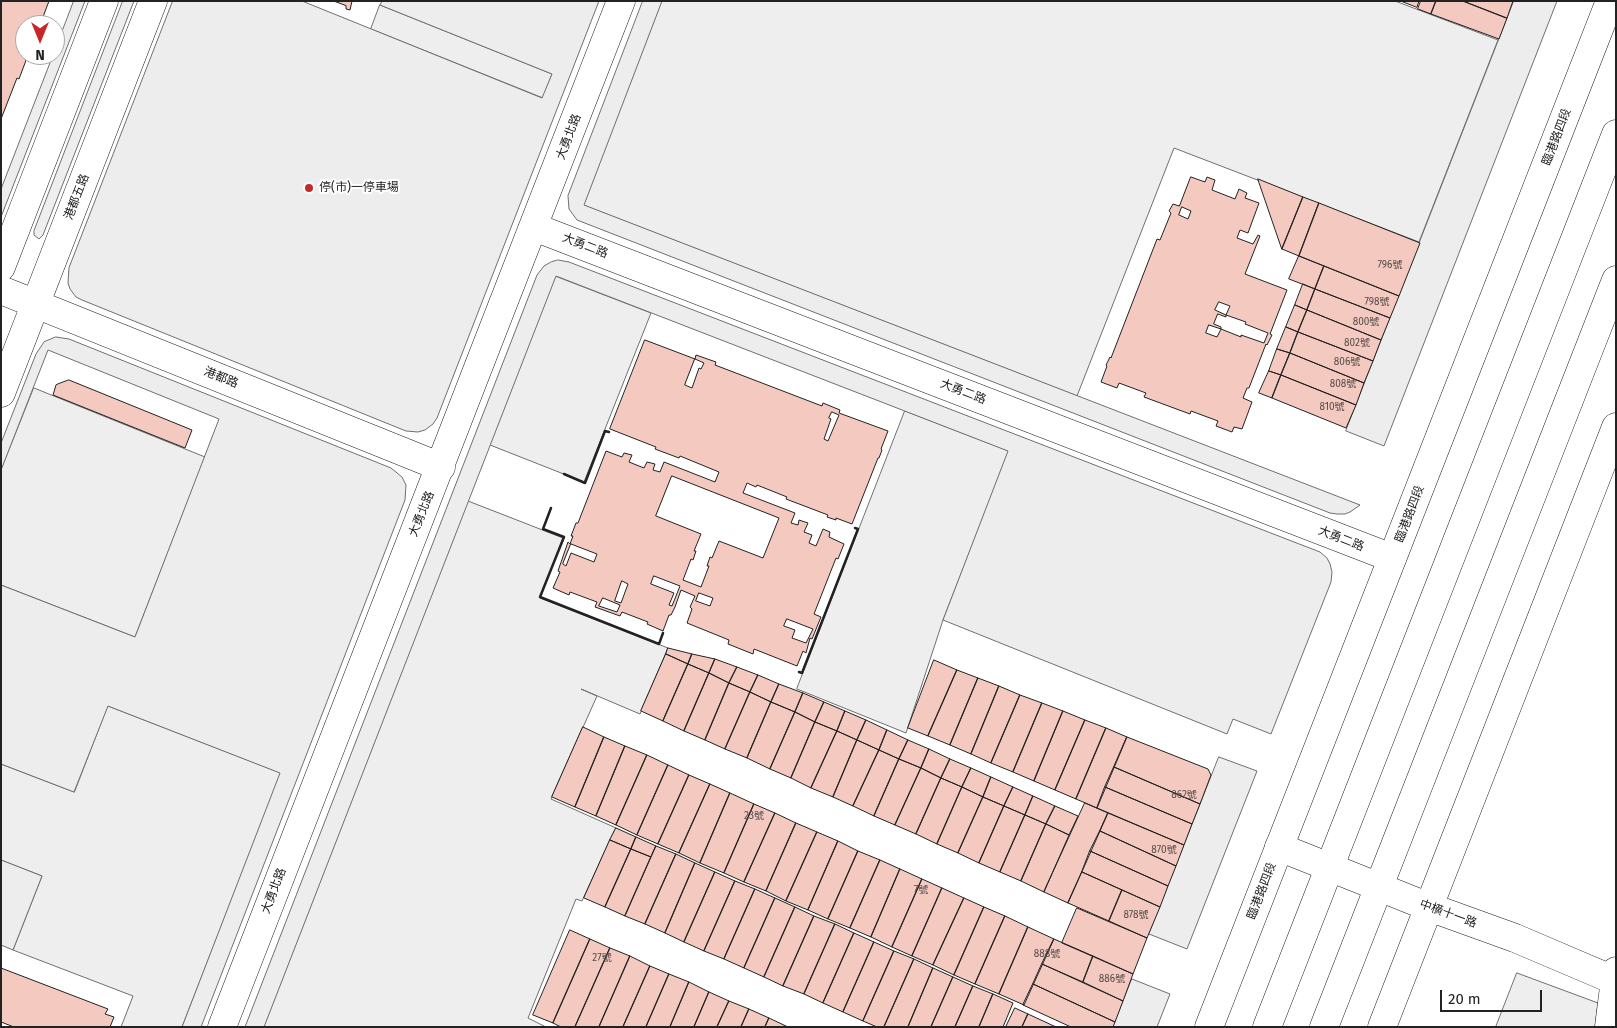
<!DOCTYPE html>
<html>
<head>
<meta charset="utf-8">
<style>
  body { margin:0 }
  #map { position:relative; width:1617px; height:1028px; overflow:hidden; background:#fff; font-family:"Fira Sans",sans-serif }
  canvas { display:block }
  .frame { position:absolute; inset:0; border:2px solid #222; pointer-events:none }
  .north { position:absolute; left:15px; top:15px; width:50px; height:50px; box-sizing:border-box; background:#fff; border:1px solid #a7a7a7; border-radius:50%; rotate:180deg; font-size:14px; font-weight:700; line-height:20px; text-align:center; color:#222 }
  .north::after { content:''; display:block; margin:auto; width:18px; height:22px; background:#c62828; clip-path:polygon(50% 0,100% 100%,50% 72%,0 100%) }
  .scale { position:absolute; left:1440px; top:990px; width:102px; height:22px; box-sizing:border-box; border:2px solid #222; border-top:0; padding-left:6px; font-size:15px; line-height:18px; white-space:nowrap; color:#222; -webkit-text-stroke:4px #fff; paint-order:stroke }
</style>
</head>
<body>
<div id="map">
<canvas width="1617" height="1028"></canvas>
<div class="frame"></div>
<div class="north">N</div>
<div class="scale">20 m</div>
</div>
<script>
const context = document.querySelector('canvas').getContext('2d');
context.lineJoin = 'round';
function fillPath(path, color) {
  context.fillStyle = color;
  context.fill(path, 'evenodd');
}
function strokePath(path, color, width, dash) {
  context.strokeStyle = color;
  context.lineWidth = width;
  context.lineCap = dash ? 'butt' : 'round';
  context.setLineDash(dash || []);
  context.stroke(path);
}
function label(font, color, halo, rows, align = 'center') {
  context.font = font + ' "Fira Sans","Noto Sans TC",sans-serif';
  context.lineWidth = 4;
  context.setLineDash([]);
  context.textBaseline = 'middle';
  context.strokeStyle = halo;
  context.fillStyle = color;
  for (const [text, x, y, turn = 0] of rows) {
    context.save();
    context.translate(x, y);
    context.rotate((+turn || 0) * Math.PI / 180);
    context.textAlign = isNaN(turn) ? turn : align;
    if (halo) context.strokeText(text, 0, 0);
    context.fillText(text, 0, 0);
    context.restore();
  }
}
const green = new Path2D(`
  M123,1H134L43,235L39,239L34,235V231Z
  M662,1H1395L1498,40L1419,242L1174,148L1077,396L583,205Z
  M380,5L552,74L543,98L371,29Z
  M555,276L651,313L584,482L490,445Z
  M34,388L205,457L135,637L1,585V470Z
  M905,411L1009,451L943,620L906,733L797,689Z
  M468,501L563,538L540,598L668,648L640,714L581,689L597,696L551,799L616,828L582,901L576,899L528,1018L546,1027H264Z
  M108,706L281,773L182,1027H121L133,996L13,950L42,876L1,860V764L74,792Z
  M1517,973L1598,1003L1595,1027H1496Z`);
fillPath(green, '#eee');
strokePath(green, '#6f6f6f', 1);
const parking = new Path2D(`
  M74,1H85L1,217V189L53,55H55V50Z
  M173,1H302L542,98L552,74L380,5L382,1H599L437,418L433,424L425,430L418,432L406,431L82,300L76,297L70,289L68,283L69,268Z
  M643,1H662L584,205L1360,505L1350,512L1345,514H1337L1330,513L577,220L569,209L568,196Z
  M1514,1H1557L1384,446L1346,431Z
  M558,260L569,262L1320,552L1327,558L1330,564L1332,572L1331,582L1271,734L1233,719L1227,734L943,620L1008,451L556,276L264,1027H245L537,275L544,266L551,262Z
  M56,337L69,339L391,468L402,477L406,485L405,500L201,1027H182L280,773L108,706L74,792L1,764V585L135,637L219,419L48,350L1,470V443L36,354L44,342Z
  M1219,757L1257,771L1187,949L1149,934Z
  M1,860L42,876L13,950L1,945Z
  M1132,979L1170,994L1157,1027H1113Z`);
fillPath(parking, '#ededed');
strokePath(parking, '#6f6f6f', 1);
const building = new Path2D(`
  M1,1H49L40,25H25V55H28L19,79L17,78L1,119Z
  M334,1H352L350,10L346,9V6Z
  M1401,1H1419L1417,7Z
  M1421,1H1436L1431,14L1418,9Z
  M1436,1H1463L1507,18L1499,39L1431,14Z
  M1463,1H1513L1507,18Z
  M1191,177L1205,182L1207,177L1215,180L1212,190L1235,199L1239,189L1247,193L1245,198L1259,203L1248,233L1240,230L1237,238L1253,244L1258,235L1260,236L1245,274L1287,290L1270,334L1272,335L1267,345L1266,344L1249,388H1247L1243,398L1252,402L1242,429L1234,427L1232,432L1216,426L1218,421L1191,411L1190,414L1144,397L1146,393L1119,383L1117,388L1101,382L1107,366L1106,365L1110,357L1111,358L1157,239L1160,240L1171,213L1169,211L1173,204L1179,206ZM1182,207L1191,211L1188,219L1179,215ZM1219,302L1230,306L1226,315L1215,310ZM1218,314L1226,317V315L1246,322L1245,324L1268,333L1264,343L1241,335V337L1221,329V327L1214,324ZM1209,325L1221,329L1217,337L1206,333Z
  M1258,179L1303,197L1282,249Z
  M1303,197L1319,203L1299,256L1282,249Z
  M1319,203L1420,243L1399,296L1299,256Z
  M1299,256L1324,266L1315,289L1289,279Z
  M1324,266L1399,296L1390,318L1315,289Z
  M1303,284L1315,289L1307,310L1295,305Z
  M1315,289L1390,318L1381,340L1307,310Z
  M1295,305L1307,310L1298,332L1286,327Z
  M1307,310L1381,340L1373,361L1298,332Z
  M1286,327L1298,332L1290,353L1277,349Z
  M1298,332L1373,361L1364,383L1290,353Z
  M645,340L695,359L696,355L716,362L715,365L822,406L823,403L840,410L839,413L888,431L881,449L882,450L879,458H878L852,524L836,518V520L827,517L828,515L786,499L787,497L757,485L756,487L747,483L743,493L795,513L791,523L798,525L799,520L808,523L804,532L812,535L809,543L816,546L823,529L830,532L829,537L844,544L838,559L836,558L814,614L821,617L812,639L810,638L806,653L803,651L797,666L754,649L753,654L728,644L729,640L687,623L692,609L690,607L695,596L681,590L675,607L671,615H669L663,631L647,624L648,622L622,612L620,616L595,607L597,602L570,592L569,595L553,588L560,572L558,571L568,542L570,544L573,536H571L576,523H578L606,451L622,457L624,453L632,455L629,462L644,468L647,462L655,464L653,470L660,472L664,462L715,482L719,472L680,456L679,458L655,449L656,447L610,429ZM695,359L704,363L701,369L699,368L692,388L685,385ZM832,412L839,415L828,441L824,439L831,419L829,418ZM672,476L779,518L763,558L719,541L712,558L710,557L707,566H709L701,587L683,580L691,559L693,560L696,551H694L701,534L656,516ZM571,544L597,554L594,562L571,553L566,566L563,564ZM654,576L680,586L672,606L669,605L674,593L651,584ZM622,581L628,584L621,603L615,601ZM699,593L713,598L710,606L696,601ZM603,598L620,605L617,612L599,606ZM787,619L813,629L806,643L792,638L795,630L784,626Z
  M1277,349L1290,353L1281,375L1269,371Z
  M1290,353L1364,383L1356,405L1281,375Z
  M1269,371L1281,375L1272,398L1259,393Z
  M1281,375L1356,405L1346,428L1272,398Z
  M69,380L192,430L185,448L53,395L56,385Z
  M668,648L692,654L688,664L666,654Z
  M666,654L688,664L663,721L641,711Z
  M692,654L715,659L709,673L688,664Z
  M715,659L737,667L729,683L709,673Z
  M934,660L957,670L928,736L908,728Z
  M688,664L709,673L684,731L663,721Z
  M737,667L758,675L750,692L729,683Z
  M957,670L978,678L950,745L928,736Z
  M709,673L729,683L705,740L684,731Z
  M758,675L779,684L771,702L750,692Z
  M978,678L999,686L971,754L950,745Z
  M729,683L750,692L725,749L705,740Z
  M779,684L803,693L795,712L771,702Z
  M999,686L1020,695L991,763L971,754Z
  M750,692L771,702L747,758L725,749Z
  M803,693L824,702L815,722L795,712Z
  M1020,695L1042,703L1013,772L991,763Z
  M771,702L795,712L770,769L747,758Z
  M824,702L845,711L837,731L815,722Z
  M1042,703L1063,711L1034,781L1013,772Z
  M845,711L866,720L857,740L837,731Z
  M1063,711L1085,720L1055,790L1034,781Z
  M795,712L815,722L791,778L770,769Z
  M866,720L887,730L879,750L857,740Z
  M1085,720L1106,728L1076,799L1055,790Z
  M815,722L837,731L811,788L791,778Z
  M583,727L604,737L575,807L552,797Z
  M1106,728L1127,737L1097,808L1076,799Z
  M887,730L908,740L899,759L879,750Z
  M837,731L857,740L833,797L811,788Z
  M604,737L625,746L596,816L575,807Z
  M1127,737L1208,769L1211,775L1200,804L1114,767Z
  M857,740L879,750L853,806L833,797Z
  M908,740L929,749L921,768L899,759Z
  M625,746L647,755L616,825L596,816Z
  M929,749L950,759L941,778L921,768Z
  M879,750L899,759L874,816L853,806Z
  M647,755L668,765L637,835L616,825Z
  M899,759L921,768L895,825L874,816Z
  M950,759L971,768L962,787L941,778Z
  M668,765L689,775L658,844L637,835Z
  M1114,767L1200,804L1192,824L1105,787Z
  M921,768L941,778L916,834L895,825Z
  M971,768L991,777L983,797L962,787Z
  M689,775L710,784L679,853L658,844Z
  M991,777L1013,787L1004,806L983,797Z
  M941,778L962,787L937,844L916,834Z
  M710,784L730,793L700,863L679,853Z
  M962,787L983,797L958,853L937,844Z
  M1013,787L1033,796L1025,815L1004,806Z
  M1105,787L1192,824L1184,845L1097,808Z
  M730,793L754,804L724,873L700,863Z
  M1033,796L1055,806L1046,824L1025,815Z
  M983,797L1004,806L979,863L958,853Z
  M1085,803L1108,813L1068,903L1044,892Z
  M754,804L775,813L744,882L724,873Z
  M1004,806L1025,815L1000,872L979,863Z
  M1055,806L1078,816L1069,835L1046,824Z
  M775,813L796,823L766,891L744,882Z
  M1108,813L1184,845L1176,866L1100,831Z
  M1025,815L1046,824L1021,881L1000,872Z
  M796,823L817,832L786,901L766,891Z
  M1046,824L1069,835L1044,892L1021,881Z
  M616,828L636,837L631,849L610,840Z
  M1100,831L1176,866L1168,886L1090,851Z
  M817,832L838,841L808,910L786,901Z
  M636,837L656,846L651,857L631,849Z
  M610,840L631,849L605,907L584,898Z
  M838,841L858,851L828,919L808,910Z
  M656,846L676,854L645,924L625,916Z
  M631,849L651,857L625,916L605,907Z
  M858,851L880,860L850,928L828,919Z
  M1090,851L1168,886L1160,907L1082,872Z
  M676,854L695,863L665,933L645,924Z
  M880,860L900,869L871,937L850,928Z
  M695,863L715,872L684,942L665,933Z
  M900,869L922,879L892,947L871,937Z
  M715,872L735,881L704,951L684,942Z
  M1082,872L1122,890L1109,921L1068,903Z
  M922,879L942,888L912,956L892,947Z
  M735,881L755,889L724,959L704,951Z
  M942,888L964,898L933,965L912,956Z
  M755,889L775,898L744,968L724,959Z
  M1122,890L1160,907L1147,938L1109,921Z
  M775,898L795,907L764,977L744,968Z
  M964,898L984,907L954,975L933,965Z
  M795,907L814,916L783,986L764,977Z
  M984,907L1005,916L975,984L954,975Z
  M1077,908L1147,938L1133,974L1062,943Z
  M814,916L835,924L804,994L783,986Z
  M1005,916L1028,927L999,994L975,984Z
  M835,924L854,933L823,1003L804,994Z
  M1028,927L1054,939L1024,1005L999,994Z
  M570,930L590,939L553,1023L533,1015Z
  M854,933L874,942L843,1012L823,1003Z
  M590,939L610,948L575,1027H561L553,1023Z
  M1054,939L1093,956L1083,982L1042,964Z
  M874,942L894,951L863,1021L843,1012Z
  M610,948L630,956L599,1027H575Z
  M894,951L914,959L884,1027H877L863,1021Z
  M630,956L650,966L623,1027H599Z
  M1093,956L1133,974L1123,1001L1083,982Z
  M914,959L933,968L908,1027H884Z
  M1042,964L1123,1001L1115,1022L1033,984Z
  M650,966L669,974L646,1027H623Z
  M1,968L108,1009L105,1014L114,1017L110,1027H14L1,1022Z
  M933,968L953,977L931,1027H908Z
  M669,974L689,982L670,1027H646Z
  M953,977L973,986L955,1027H931Z
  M689,982L709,992L694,1027H670Z
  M1033,984L1115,1022L1113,1027H1071L1023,1005Z
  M973,986L993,994L979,1027H955Z
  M709,992L729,1001L717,1027H694Z
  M993,994L1013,1003L1003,1027H979Z
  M729,1001L749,1009L741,1027H717Z
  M1015,1008L1028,1014L1022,1027H1006Z
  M749,1009L769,1018L765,1027H741Z
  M1028,1014L1056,1027H1022Z
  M769,1018L788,1027H765Z`);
fillPath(building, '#f3c9c0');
strokePath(building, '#222', 1);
const minor = new Path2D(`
  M534,227L1392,558
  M1,267L104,1
  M1,290L441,467
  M1,393L153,1
  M1279,847L1429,907L1515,938L1616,981
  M222,1027C354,684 488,343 621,1
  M1609,1027L1616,971`);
const primary = new Path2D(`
  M1209,1027L1610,1
  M1267,1027L1616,134
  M1324,1027L1616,280
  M1382,1027L1616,427`);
strokePath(minor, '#222', 29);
strokePath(primary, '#222', 29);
strokePath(minor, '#fff', 28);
strokePath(primary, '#fff', 28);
strokePath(new Path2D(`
  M564,474L585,483L605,431L609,432
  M551,508L543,529L564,537L540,597L659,644L663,633
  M799,672L802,673L858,529L855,528`), '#222', 2.5);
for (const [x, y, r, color] of [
  [309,188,5,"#c62828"]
]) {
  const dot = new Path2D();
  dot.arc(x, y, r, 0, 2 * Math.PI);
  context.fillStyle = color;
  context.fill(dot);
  strokePath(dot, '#fff', 2);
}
label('10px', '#564c4a', null, [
  ["796號",1390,265],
  ["798號",1377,302],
  ["800號",1366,322],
  ["802號",1357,343],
  ["806號",1347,362],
  ["808號",1343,384],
  ["810號",1332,407],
  ["862號",1184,795],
  ["23號",754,816],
  ["870號",1164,850],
  ["7號",921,890],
  ["878號",1136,915],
  ["888號",1047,954],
  ["27號",602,958],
  ["886號",1112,979]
]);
label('12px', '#222', '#fff', [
  ["大勇北路",569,137,-69],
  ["臨港路四段",1557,137,-69],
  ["港都五路",77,197,-69],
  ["大勇二路",585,246,21],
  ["港都路",221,378,22],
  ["大勇二路",963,392,21],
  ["大勇北路",422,514,-68],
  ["臨港路四段",1410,514,-69],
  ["大勇二路",1341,539,21],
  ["大勇北路",274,891,-69],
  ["臨港路四段",1262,891,-69],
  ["中橫十一路",1448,914,20]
]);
label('12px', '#222', '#fff', [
  ["停(市)一停車場",319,188]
], 'left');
</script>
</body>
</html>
